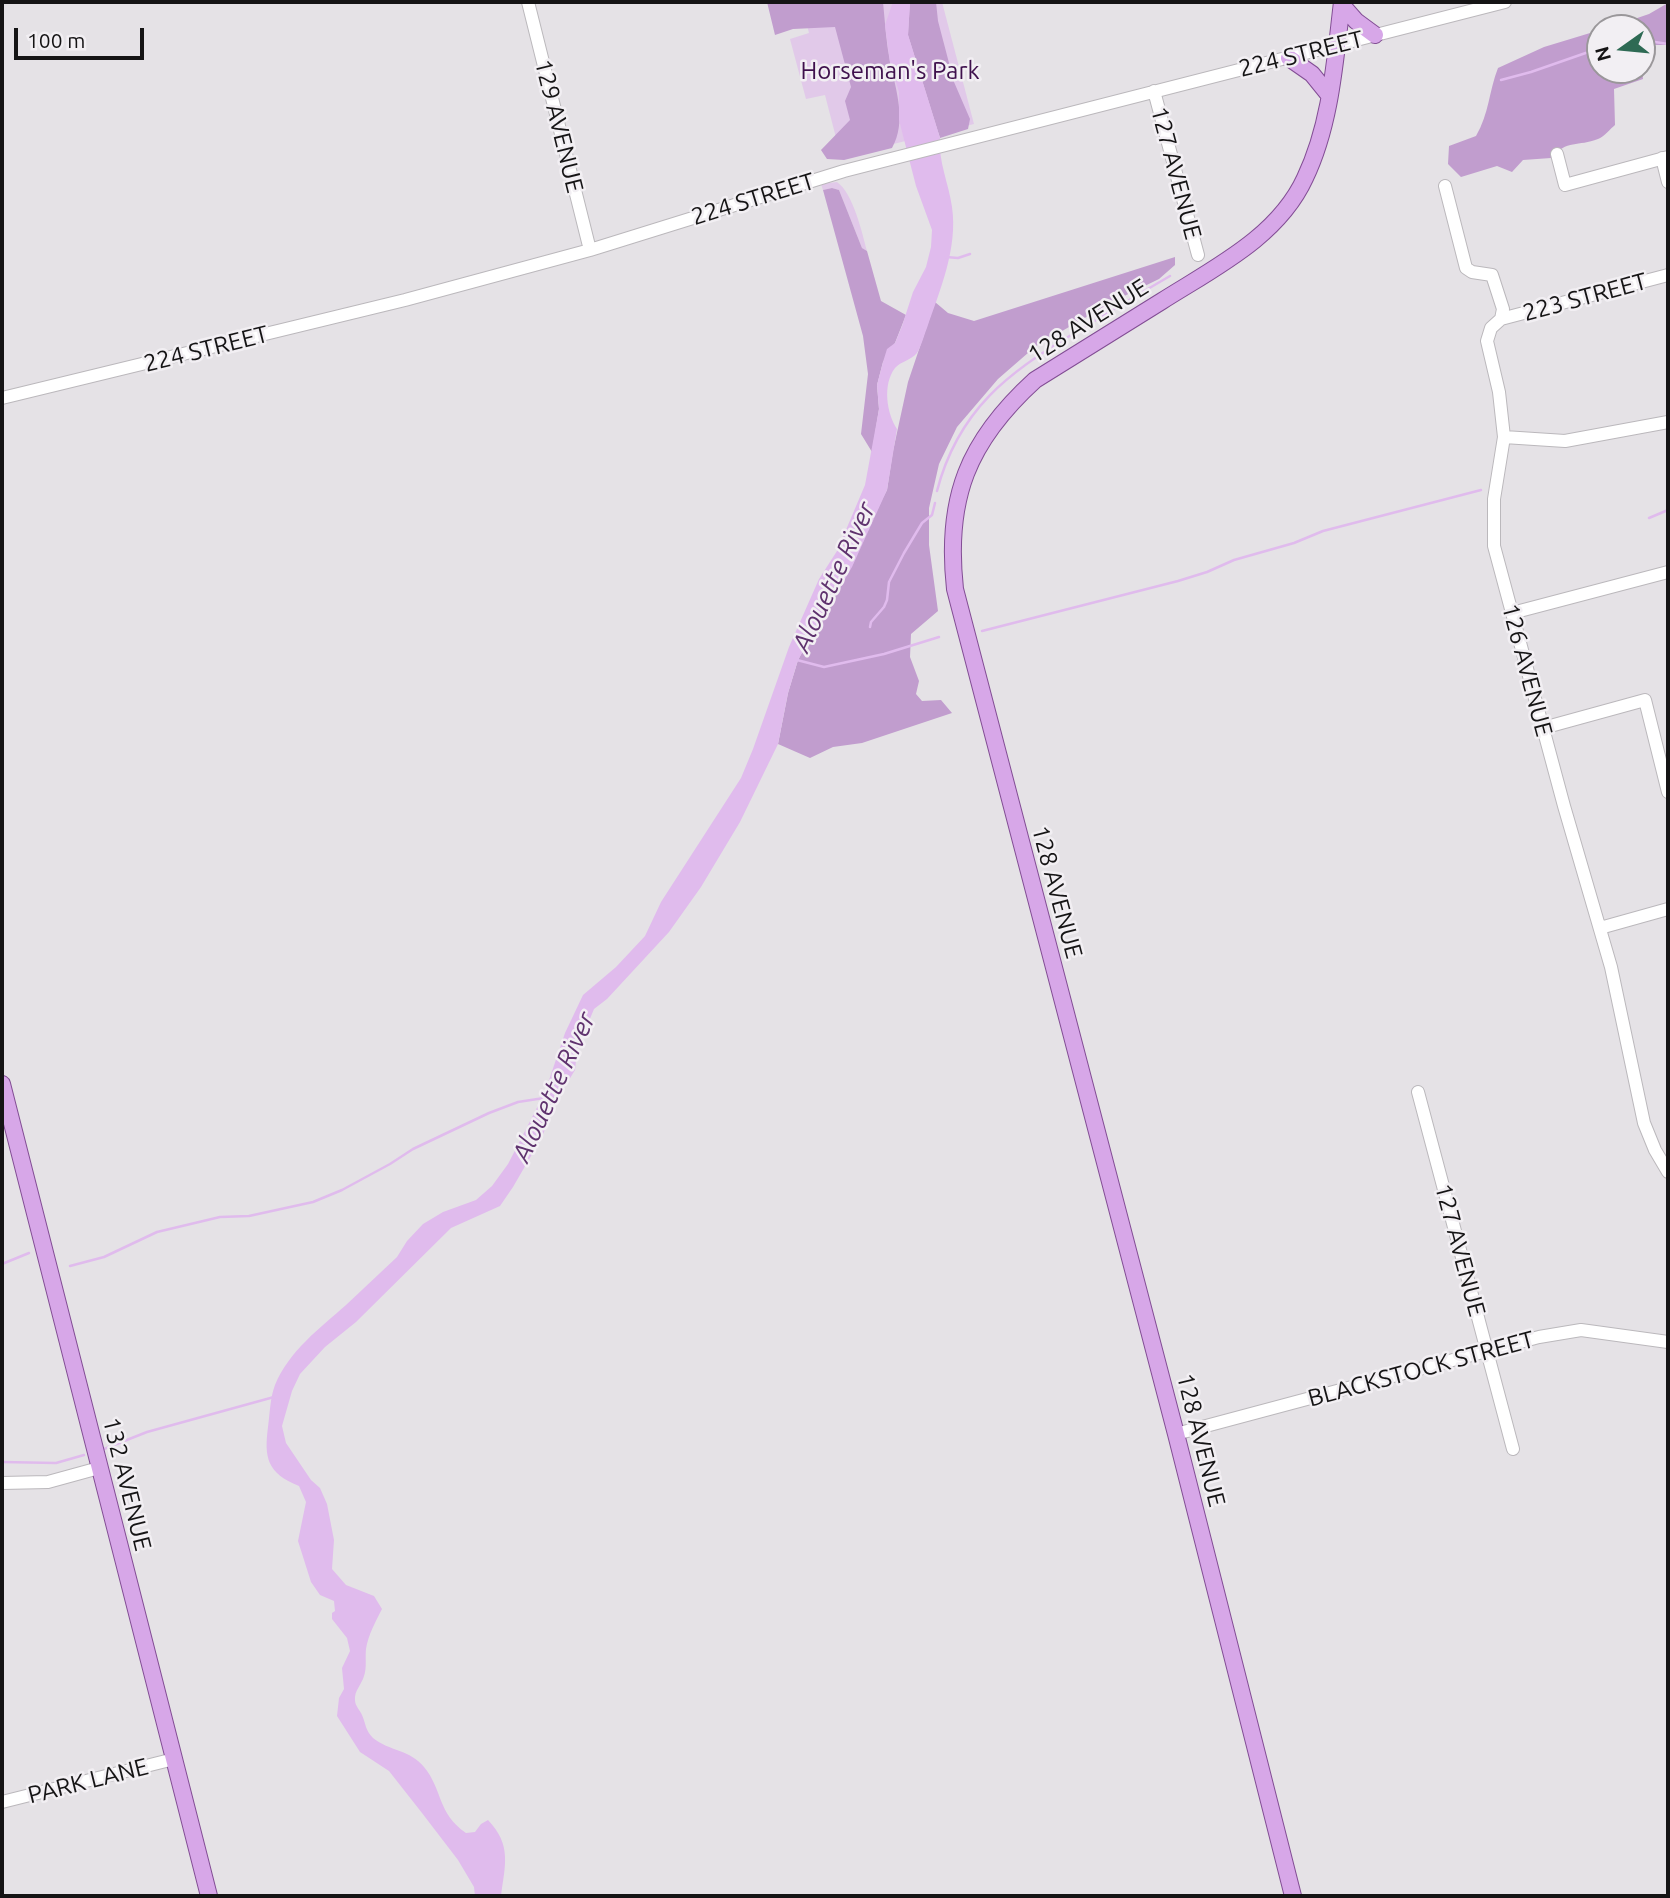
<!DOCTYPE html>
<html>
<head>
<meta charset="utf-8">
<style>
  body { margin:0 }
  #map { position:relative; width:1670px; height:1898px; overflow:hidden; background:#e5e2e6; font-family:Ubuntu,sans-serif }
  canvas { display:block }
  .frame { position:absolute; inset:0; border:4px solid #151415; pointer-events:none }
  .north { position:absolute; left:1586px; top:14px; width:70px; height:70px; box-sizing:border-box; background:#f2eff3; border:2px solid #9a979a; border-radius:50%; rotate:255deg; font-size:19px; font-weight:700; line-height:28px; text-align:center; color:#151415 }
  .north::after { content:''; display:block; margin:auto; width:24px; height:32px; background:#2e6a54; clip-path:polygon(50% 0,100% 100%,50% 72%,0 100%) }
  .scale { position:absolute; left:14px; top:28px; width:130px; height:32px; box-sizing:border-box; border:4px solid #151415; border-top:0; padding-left:9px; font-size:21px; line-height:24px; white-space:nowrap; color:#151415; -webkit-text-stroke:5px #f2eff3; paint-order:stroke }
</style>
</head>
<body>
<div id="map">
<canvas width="1670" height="1898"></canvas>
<div class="frame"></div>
<div class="north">N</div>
<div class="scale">100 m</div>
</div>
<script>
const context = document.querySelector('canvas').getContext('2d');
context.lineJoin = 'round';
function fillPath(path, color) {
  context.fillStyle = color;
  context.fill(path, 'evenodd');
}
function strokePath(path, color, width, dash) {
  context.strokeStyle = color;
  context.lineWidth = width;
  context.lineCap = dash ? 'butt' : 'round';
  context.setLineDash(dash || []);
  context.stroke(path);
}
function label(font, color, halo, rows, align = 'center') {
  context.font = font + ' Ubuntu,sans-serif';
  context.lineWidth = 5;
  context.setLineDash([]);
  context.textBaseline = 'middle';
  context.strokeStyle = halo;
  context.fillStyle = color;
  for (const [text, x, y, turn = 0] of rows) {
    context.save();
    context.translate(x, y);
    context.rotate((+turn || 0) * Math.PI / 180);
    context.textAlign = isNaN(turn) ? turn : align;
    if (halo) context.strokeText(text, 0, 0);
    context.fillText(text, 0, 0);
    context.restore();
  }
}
fillPath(new Path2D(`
  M801,2H942L974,124L841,157L825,95L806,99L790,39L809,33Z
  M837,182C853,193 862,232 867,251L862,248L839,190L832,188L823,190L821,184Z`), '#e1c9e9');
fillPath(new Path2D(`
  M767,2H883C885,22 886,42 890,62C896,90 907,122 892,148L844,160L827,159L821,150L850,120L845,101L851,87L835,27L793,29L775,35Z
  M910,2H936L938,21L954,82L970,119L968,129L940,138L908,35Z
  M1668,3V45H1651L1642,48V28H1608L1649,14Z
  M1600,30V70H1642L1643,79L1614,89L1615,125C1610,129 1604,137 1598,139C1578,147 1567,139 1551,158L1523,160L1512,172L1497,166L1461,177L1448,164L1449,146L1476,136C1489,114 1489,91 1498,68L1544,47Z
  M832,188L839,190L862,248L867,251L881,301L906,315L895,343L883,362L877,385L879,409L872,452L861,434L868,374L863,336L823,190Z
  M1175,257V265L1159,279L1116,300L1036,346L998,379L957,427L939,464L929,508V545L938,611L911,634L910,657L919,681L916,694L922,701L941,700L952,713L862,743L833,747L810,758L778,744L788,693L798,660L887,490L893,451L908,382L935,302L948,313L974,321Z`), '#c19dce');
fillPath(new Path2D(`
  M893,2H910L908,35L940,138C938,161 949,184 952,207C958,248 940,290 927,328C924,335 921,347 917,353C911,360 900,362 895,368C882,385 887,414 897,429L887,490L852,567L798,660L788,693L778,744L740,822L701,887L669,932L607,999L594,1009L577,1050L575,1070L555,1103L542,1137L513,1187L500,1206L451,1228L356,1322L325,1347L300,1374L292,1391L282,1426L286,1443L311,1480L320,1488L327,1504L334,1540L332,1569L346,1585L374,1596L382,1609C376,1621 368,1635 366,1649C365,1658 367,1667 364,1676C362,1684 354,1691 355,1700C355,1706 360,1710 362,1715C366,1724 365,1730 373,1738C389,1751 411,1750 424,1767C443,1790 437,1813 466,1833L475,1832L481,1824L488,1820C512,1845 505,1865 501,1896H475L474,1887L458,1860L422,1813L389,1771L360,1752L337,1716L339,1698L344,1689L342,1668L350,1651L347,1638L332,1619V1613L335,1611L334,1601L320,1595L311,1582L298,1541L306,1502L299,1486C267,1473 264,1458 268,1427C270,1413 270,1398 275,1385C289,1351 320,1328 346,1305C363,1289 380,1273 397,1257L407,1241L423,1224L443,1212L476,1200L492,1186L508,1164L545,1092L565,1033L583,995L616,967L645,936L661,902L741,778L753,749L789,647L819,579L837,551L865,485L879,409L877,385L883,362L887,349L895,343L902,326L913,292L926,267L931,247L932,230L916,186L899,120V92L890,62L885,25Z`), '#e0bbed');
strokePath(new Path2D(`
  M1642,40L1668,44
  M1501,80L1531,72L1600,48
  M946,257L958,258L970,254
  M937,491C958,410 1009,371 1078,331C1109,312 1139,294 1170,276
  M1649,518L1668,510
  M870,627L871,622L884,607L887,600L889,582L904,553L922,523L932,515L935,503
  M982,631L1178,581L1207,572L1234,560L1294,543L1323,531L1481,490
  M797,660L824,667L884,654L939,637
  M2,1264L29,1253
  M70,1266L104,1257L157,1232L220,1217L249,1216L313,1202L342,1190L390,1164L413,1149L489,1113L518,1102L544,1098
  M104,1449L147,1432L274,1397
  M2,1462L56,1463L84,1455`), '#e0bbed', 2.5);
const minor = new Path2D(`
  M528,2L590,250
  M1154,91L1198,255
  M1557,154L1565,185L1668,157
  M1662,158L1668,182
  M1445,186L1466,268L1472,272L1492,275L1503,309L1501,319L1491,328L1487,341L1499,392L1504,437L1494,499V546L1564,806L1611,967L1644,1123L1655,1150L1668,1172
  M1501,319L1668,275
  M2,398L405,300L590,250L844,171L1505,2
  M1504,437L1565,441L1668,422
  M1512,613L1668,572
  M1543,728L1645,700L1668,792
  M1600,928L1668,909
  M1418,1092L1513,1449
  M1176,1434L1539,1337L1581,1330L1668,1342
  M2,1483L48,1482L99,1468
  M2,1802L174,1759`);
const major = new Path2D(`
  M1342,5L1356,21L1375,35
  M1289,58L1312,74L1329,95
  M2,1084L209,1896
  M1293,1896L1176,1434L955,589C945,498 968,441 1035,380C1078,353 1120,327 1162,301C1214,268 1278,237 1305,178C1331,124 1335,60 1342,2`);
strokePath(minor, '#bbb8bc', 14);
strokePath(major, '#824d94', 18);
strokePath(minor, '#fff', 12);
strokePath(major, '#d7a7e8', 16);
label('24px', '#151415', '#f2eff3', [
  ["224 STREET",1301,54,-14],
  ["129 AVENUE",559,126,76],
  ["127 AVENUE",1176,173,75],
  ["224 STREET",753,199,-17],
  ["223 STREET",1585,297,-15],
  ["128 AVENUE",1088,321,-32],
  ["224 STREET",206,349,-14],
  ["126 AVENUE",1527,670,75],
  ["128 AVENUE",1057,892,75],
  ["127 AVENUE",1460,1250,75],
  ["BLACKSTOCK STREET",1421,1369,-15],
  ["128 AVENUE",1201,1440,76],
  ["132 AVENUE",127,1484,76],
  ["PARK LANE",88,1781,-14]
]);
label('24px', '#3f114d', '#f2eff3', [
  ["Horseman's Park",890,71]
]);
label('italic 26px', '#5f326e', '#f2eff3', [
  ["Alouette River",834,577,-65],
  ["Alouette River",554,1087,-65]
]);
</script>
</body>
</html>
